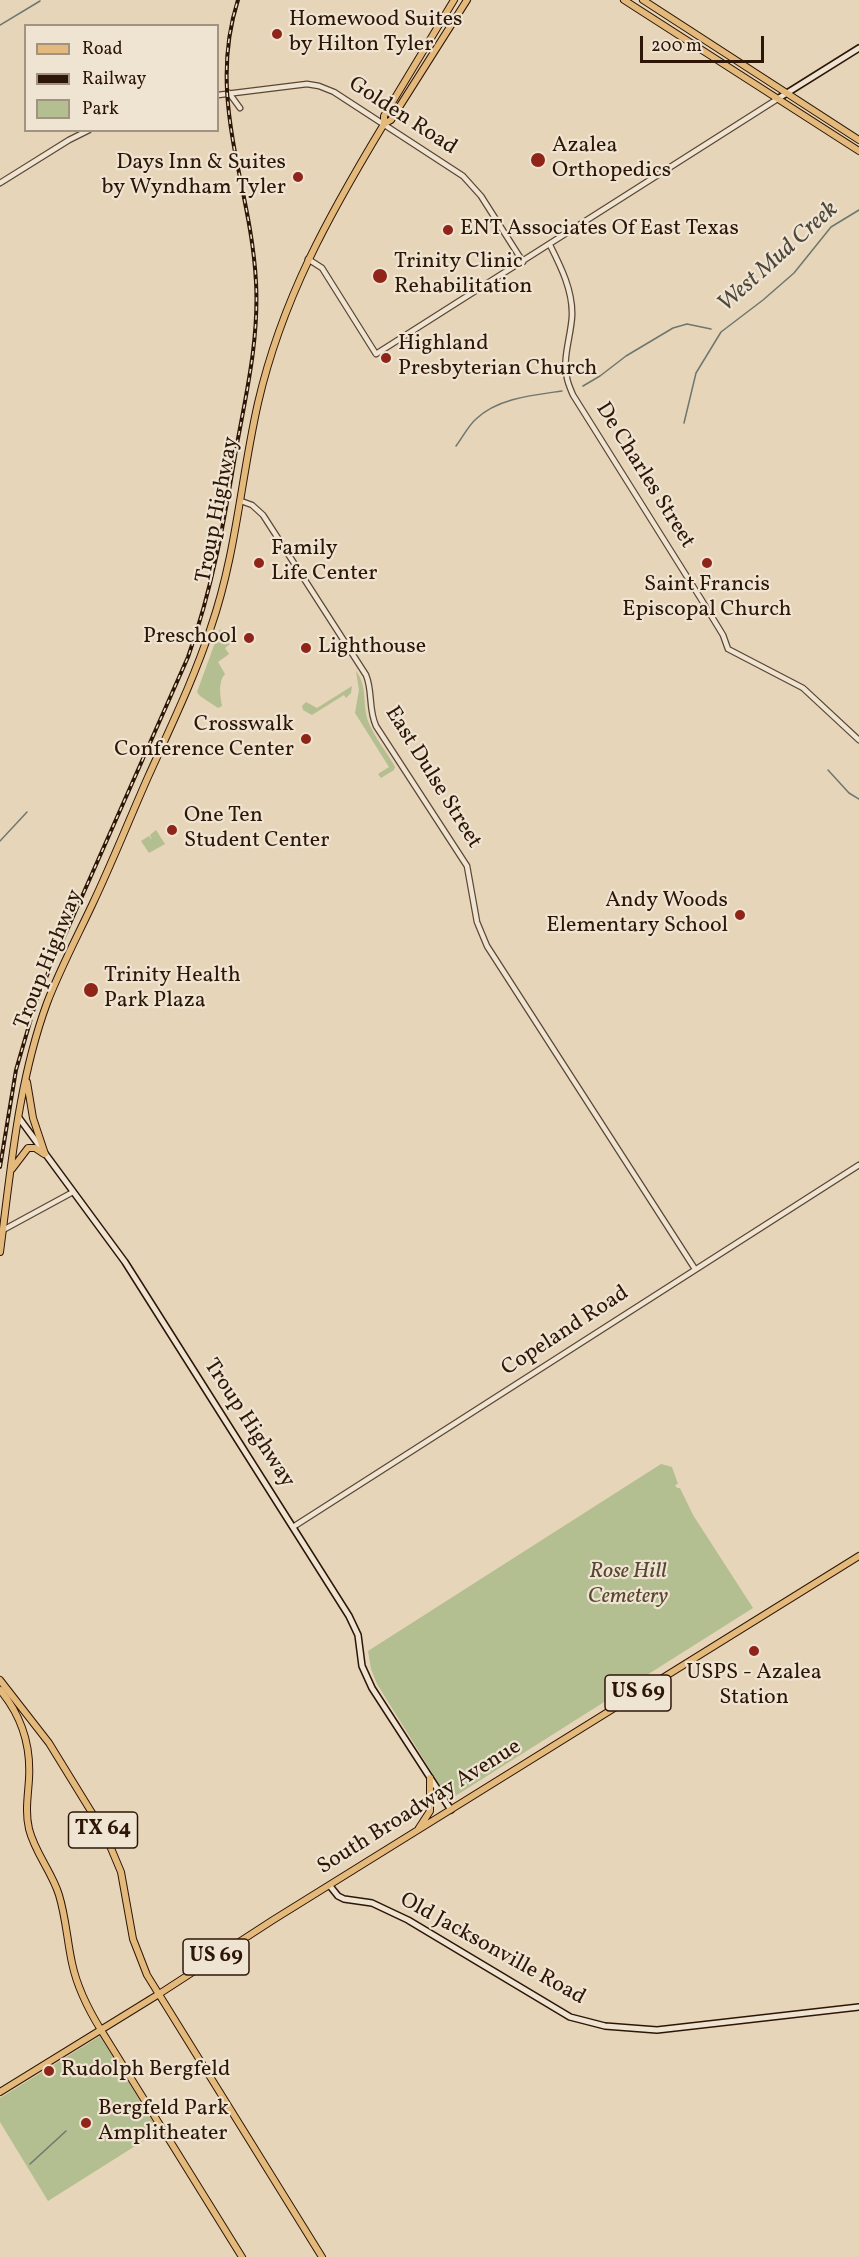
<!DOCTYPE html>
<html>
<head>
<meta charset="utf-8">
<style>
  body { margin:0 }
  #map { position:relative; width:859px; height:2257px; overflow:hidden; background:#e7d5b9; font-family:Vollkorn,serif }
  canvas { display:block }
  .legend { position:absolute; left:24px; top:24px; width:195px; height:108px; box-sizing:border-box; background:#efe4d2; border:2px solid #a29281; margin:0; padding:8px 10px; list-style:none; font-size:18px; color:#2e1607 }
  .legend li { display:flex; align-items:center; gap:12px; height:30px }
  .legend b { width:30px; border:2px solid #a29281 }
  .scale { position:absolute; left:640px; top:36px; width:124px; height:27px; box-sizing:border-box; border:3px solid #2e1607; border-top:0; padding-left:8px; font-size:18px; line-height:21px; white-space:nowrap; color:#2e1607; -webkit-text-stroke:4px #efe4d2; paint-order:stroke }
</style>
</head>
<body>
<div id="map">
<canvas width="859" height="2257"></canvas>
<ul class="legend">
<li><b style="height:8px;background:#e4ba7c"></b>Road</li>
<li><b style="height:8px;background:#2e1607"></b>Railway</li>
<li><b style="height:16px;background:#b3be91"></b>Park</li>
</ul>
<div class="scale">200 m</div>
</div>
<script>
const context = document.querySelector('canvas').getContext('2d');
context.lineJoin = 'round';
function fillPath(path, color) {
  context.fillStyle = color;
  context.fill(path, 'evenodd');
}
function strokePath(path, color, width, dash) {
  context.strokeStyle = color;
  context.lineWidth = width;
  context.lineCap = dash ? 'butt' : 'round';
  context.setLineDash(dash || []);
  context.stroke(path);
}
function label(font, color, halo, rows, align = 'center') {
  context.font = font + ' Vollkorn,serif';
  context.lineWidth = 4.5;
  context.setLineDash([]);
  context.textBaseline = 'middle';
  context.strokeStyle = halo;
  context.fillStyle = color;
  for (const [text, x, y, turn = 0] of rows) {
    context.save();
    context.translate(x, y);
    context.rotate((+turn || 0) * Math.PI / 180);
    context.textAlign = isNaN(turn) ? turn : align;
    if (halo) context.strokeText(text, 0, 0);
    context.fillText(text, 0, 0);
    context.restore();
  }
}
fillPath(new Path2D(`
  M220,629L230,644L225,648L229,654L218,662L225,674C218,681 220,696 222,706L218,708L200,696L197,692Z
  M356,671C368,687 362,703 368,721C374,737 387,752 395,767L394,770L381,778L378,774L389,767L355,713L359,690Z
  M352,686L351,693L346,698L344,695L312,715L303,710L302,706L306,702L317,708Z
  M156,830L165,844L149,853L141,841L149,836L152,840L150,835Z
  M661,1464L672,1467L678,1484L675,1485L677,1488H680L693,1515L753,1608L449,1800L377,1684L371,1669L368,1651Z
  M100,2036L159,2131L48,2201L0,2122V2098Z`), '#b3be91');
strokePath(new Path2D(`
  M0,25L40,1
  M583,386L600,376L626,356L673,328L687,324L711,329
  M684,423L696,373L721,332L763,300L794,273L831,227L859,210
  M456,446C463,437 468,426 476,419C498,398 534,395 562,391
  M828,770L849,793L859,799
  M0,841L27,812
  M30,2164L66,2131`), '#6d776f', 1.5);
const tertiary = new Path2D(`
  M229,93L240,108
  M218,95L307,84L319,86L334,92L463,176L481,196L523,262
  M0,183L69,140L89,130
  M550,245C561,267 573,291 572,316C571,336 562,359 567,378C568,384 571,390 573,395L701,599L723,635L728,649L803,688L859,740
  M308,259L322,268L376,354L779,98
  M241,501L252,505L263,515L366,675C373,692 368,708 376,726L467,866L477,922L487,946L695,1269
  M3,1230L73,1192
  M293,1527L859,1165`);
const secondary = new Path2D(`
  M779,98L859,48
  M19,1118L125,1262L349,1616L358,1635L362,1666L372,1688L451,1810
  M330,1886L338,1896L344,1899L372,1903L408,1920L570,2017L605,2026L657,2030L859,2007`);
const primary = new Path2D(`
  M384,124V116L454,0
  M27,1082L33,1118L45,1154
  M12,1169L28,1148H35L44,1154
  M0,1252C11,1169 18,1082 47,1003C60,969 77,937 92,905C112,863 129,820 148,777C170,728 194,679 211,627C236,555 241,478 258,403C282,299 329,215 384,124L391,120L467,0
  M0,1680L49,1743L105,1834L121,1872L133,1939L147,1975L322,2257
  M0,1690C21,1715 31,1746 29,1779C28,1796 25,1812 29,1829C35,1853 52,1872 59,1895C66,1918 67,1940 72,1963C77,1987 88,2009 101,2030L242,2257
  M419,1828L430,1811V1778
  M0,2092L159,1994L273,1920L859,1556`);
const trunk = new Path2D(`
  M624,0L859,151
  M643,0L859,140`);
strokePath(tertiary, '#5c4634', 7);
strokePath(secondary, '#2e1607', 8);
strokePath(primary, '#2e1607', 8);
strokePath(trunk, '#2e1607', 8);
strokePath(tertiary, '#efe4d2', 4.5);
strokePath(secondary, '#efe4d2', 5);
strokePath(primary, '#e4ba7c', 6);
strokePath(trunk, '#e4ba7c', 6);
const rail = new Path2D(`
  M0,1167L16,1070L37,998L188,657C213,587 225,517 237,444C247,390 259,338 256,282C251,184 206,100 238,0`);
strokePath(rail, '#2e1607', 4);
strokePath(rail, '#efe4d2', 1.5, [4.5]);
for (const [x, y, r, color] of [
  [277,34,6,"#8f2418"],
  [538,160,8,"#8f2418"],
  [298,177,6,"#8f2418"],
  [448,230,6,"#8f2418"],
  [380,276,8,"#8f2418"],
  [386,358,6,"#8f2418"],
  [259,563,6,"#8f2418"],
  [707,563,6,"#8f2418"],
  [249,638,6,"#8f2418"],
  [306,648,6,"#8f2418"],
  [306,739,6,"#8f2418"],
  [172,830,6,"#8f2418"],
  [740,915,6,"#8f2418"],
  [91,990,8,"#8f2418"],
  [754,1651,6,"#8f2418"],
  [49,2071,6,"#8f2418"],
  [86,2123,6,"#8f2418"]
]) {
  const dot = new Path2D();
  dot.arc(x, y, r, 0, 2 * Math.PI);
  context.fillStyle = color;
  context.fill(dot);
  strokePath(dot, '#efe4d2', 2);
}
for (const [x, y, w] of [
  [638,1693,66],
  [103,1830,69],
  [216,1957,66]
]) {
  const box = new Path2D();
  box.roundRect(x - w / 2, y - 18, w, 36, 4.5);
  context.fillStyle = '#efe4d2';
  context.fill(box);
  strokePath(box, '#2e1607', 1.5);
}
label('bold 21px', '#2e1607', null, [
  ["US 69",638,1693],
  ["TX 64",103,1830],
  ["US 69",216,1957]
]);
label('22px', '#2e1607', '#efe4d2', [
  ["Homewood Suites",289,21],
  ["by Hilton Tyler",289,46],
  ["Azalea",552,147],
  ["Orthopedics",552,172],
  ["Days Inn & Suites",286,164,"right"],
  ["by Wyndham Tyler",286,189,"right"],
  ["ENT Associates Of East Texas",460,230],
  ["Trinity Clinic",394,263],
  ["Rehabilitation",394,288],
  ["Highland",398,345],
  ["Presbyterian Church",398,370],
  ["Family",271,550],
  ["Life Center",271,575],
  ["Saint Francis",707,586,"center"],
  ["Episcopal Church",707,611,"center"],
  ["Preschool",237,638,"right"],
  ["Lighthouse",318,648],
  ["Crosswalk",294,726,"right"],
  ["Conference Center",294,751,"right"],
  ["One Ten",184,817],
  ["Student Center",184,842],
  ["Andy Woods",728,902,"right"],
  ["Elementary School",728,927,"right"],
  ["Trinity Health",104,977],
  ["Park Plaza",104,1002],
  ["USPS - Azalea",754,1674,"center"],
  ["Station",754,1699,"center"],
  ["Rudolph Bergfeld",61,2071],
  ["Bergfeld Park",98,2110],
  ["Amplitheater",98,2135]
], 'left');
label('22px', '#2e1607', '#efe4d2', [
  ["Golden Road",402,117,33],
  ["De Charles Street",644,476,58],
  ["Troup Highway",219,510,-79],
  ["East Dulse Street",432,778,58],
  ["Troup Highway",50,960,-68],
  ["Copeland Road",566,1332,-33],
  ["Troup Highway",248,1424,57],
  ["South Broadway Avenue",420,1808,-32],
  ["Old Jacksonville Road",492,1950,29]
]);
label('italic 22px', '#564830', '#efe4d2', [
  ["Rose Hill",628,1573],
  ["Cemetery",628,1598]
]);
label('italic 24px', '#4e473b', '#efe4d2', [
  ["West Mud Creek",779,258,-42]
]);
</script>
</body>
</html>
